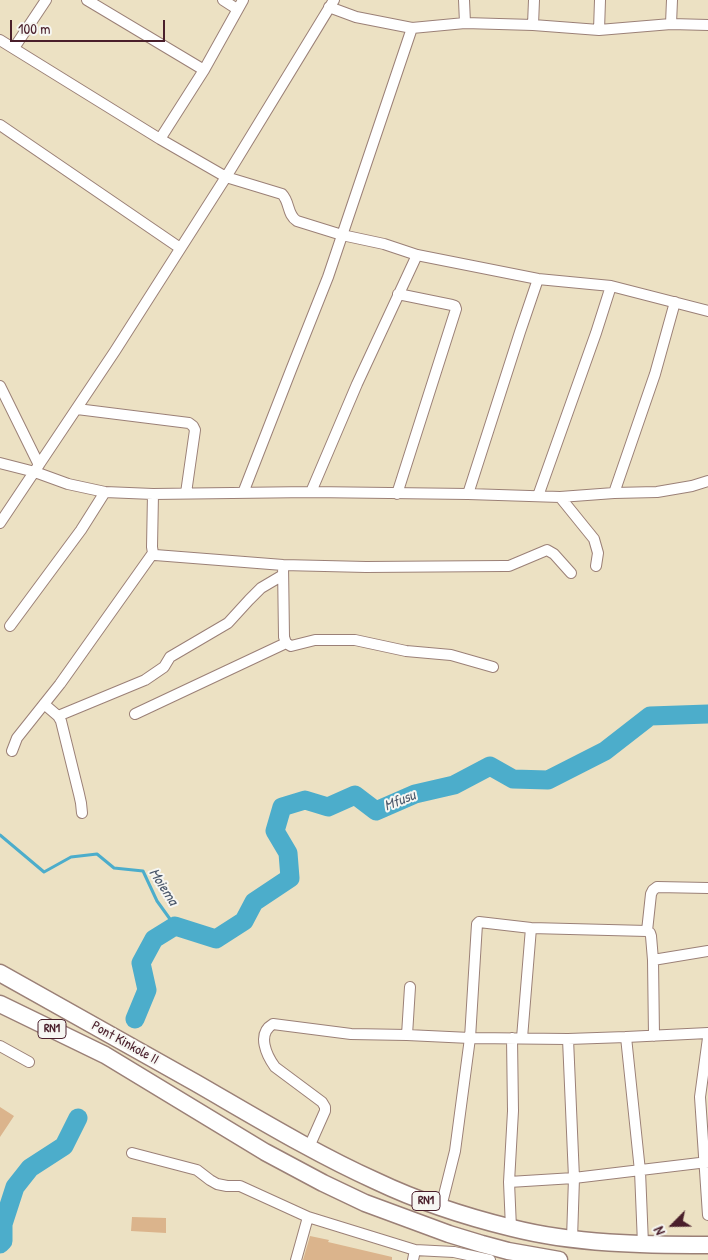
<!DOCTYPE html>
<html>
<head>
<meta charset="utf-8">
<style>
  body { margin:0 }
  #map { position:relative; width:708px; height:1260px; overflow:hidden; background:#ece1c3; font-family:"Patrick Hand",sans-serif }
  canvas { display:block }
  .north { position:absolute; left:648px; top:1200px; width:50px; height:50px; -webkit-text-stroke:4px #f6f6f2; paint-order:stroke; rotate:247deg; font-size:14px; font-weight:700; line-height:20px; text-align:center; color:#4a1f2b }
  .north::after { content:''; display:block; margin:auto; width:18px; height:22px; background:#4a1f2b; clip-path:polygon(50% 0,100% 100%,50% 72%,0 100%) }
  .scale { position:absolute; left:10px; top:20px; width:155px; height:22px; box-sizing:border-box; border:2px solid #4a1f2b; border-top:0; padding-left:6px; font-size:15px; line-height:18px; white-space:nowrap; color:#4a1f2b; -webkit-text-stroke:4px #f6f6f2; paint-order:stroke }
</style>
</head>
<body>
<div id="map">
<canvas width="708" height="1260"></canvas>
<div class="north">N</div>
<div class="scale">100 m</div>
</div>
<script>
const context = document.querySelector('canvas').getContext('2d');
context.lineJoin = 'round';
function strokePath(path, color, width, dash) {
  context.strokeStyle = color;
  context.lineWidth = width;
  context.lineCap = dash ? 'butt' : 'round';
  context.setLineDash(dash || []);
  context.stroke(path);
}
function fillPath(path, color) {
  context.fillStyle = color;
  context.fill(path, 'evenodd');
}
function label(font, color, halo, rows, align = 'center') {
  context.font = font + ' "Patrick Hand",sans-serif';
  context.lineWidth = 4;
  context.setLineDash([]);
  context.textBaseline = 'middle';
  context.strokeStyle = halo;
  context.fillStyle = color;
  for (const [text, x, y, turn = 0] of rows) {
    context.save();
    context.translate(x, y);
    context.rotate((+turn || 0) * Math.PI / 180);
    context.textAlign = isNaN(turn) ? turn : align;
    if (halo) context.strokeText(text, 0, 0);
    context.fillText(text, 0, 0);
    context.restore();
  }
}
strokePath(new Path2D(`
  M0,835L44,872L71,857L97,854L114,868L143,871L157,901L175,926`), '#4cadcb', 3);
strokePath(new Path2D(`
  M135,1019L147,990L141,963L154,939L175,926L216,939L244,921L254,902L290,878L288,853L275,831L282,807L305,800L328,807L355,795L376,811L415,794L454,785L490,766L513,779L548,780L605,751L650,716L708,714
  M0,1244L3,1241V1224L15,1187L30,1168L64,1146L78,1118`), '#4cadcb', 19);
fillPath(new Path2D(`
  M0,1107L14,1116L0,1137Z
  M132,1217L166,1218V1233L131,1231Z
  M310,1236L329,1240L328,1242L392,1257V1260H303Z`), '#dbb48c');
const minor = new Path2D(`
  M87,0L204,70
  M223,0L237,9
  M464,0L465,23
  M329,7L356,17L412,28L465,23L533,25L599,30L671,24L708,25
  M671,24L672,0
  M533,25L534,0
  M599,30L600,0
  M0,40L160,139L226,177L282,194C290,202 287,215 297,221L342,235L384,244L417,255L538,279L611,286L708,311
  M14,48L46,0
  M0,125L180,248
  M160,139L204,70L243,0
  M0,386L39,465
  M77,409L189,423L193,426L195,430L186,493
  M0,463L35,472L68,484L105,492L153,494L311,492L468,494L560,497L614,493L657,492L692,486L708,481
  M311,492L357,384L417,255
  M243,493L291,370L328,277L412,28
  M614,493L655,374L675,302
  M153,494L152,547L153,553L155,555L283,565L366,567L504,566H509L547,550L554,554L571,573
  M397,494L456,309L455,306L452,305L398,294
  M468,494L520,332L538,279
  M538,496L596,333L611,286
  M560,497L594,539L598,553L596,566
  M0,523L115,351L226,177L334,0
  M283,565L284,637L286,643L291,646L315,640H355L406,651L451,655L493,667
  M10,626L81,530L105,492
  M44,704L58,716L61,721L79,794L81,803L82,813
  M135,714L286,643
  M58,716L145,680L164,667L170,657L228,623L249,600L261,588L283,575
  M12,751L17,738L60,684L153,553
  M647,931L651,894L653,890L657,887L708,888
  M653,960L654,1036
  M407,1035L410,987
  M626,1037L640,1171L643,1244
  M522,1038L531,928
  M708,1038L700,1097L708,1215
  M568,1039L574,1178L572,1239
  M0,1046L29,1062
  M309,1147L325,1111V1107L322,1102L275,1067C267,1056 256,1034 273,1024L351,1034L407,1035L470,1038L568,1039L626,1037L708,1033
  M132,1153L197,1170L210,1180L217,1184L227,1186H240L308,1217L415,1250
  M509,1182L574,1178L708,1162
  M441,1207L455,1151L470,1038L477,924L479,922L531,928L647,931L650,933L651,936L653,960L708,951
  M511,1228L509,1182L513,1111L512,1038
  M296,1260L308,1217
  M413,1260L415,1250L454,1252L490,1260`);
const trunk = new Path2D(`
  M0,973C65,1010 131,1046 196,1083C255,1117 314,1153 376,1181C418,1201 467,1217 512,1228C575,1244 643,1245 708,1245
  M0,1004L105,1055L265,1152L323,1183L365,1203L449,1234L482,1244L508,1251L559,1260`);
strokePath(minor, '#9b8077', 12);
strokePath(trunk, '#9b8077', 19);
strokePath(minor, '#fff', 10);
strokePath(trunk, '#fff', 16);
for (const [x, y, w] of [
  [52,1029,28],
  [426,1201,28]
]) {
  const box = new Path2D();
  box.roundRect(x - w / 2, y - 9.5, w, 19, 4);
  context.fillStyle = '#f6f6f2';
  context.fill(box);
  strokePath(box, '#4a1f2b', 1);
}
label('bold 12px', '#4a1f2b', null, [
  ["RN1",52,1029],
  ["RN1",426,1201]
]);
label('14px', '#4a1f2b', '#f6f6f2', [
  ["Pont Kinkole II",125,1043,29]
]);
label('italic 15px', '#4b586b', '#f6f6f2', [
  ["Mfusu",400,801,-22],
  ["Moiema",163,887,57]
]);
</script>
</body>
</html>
